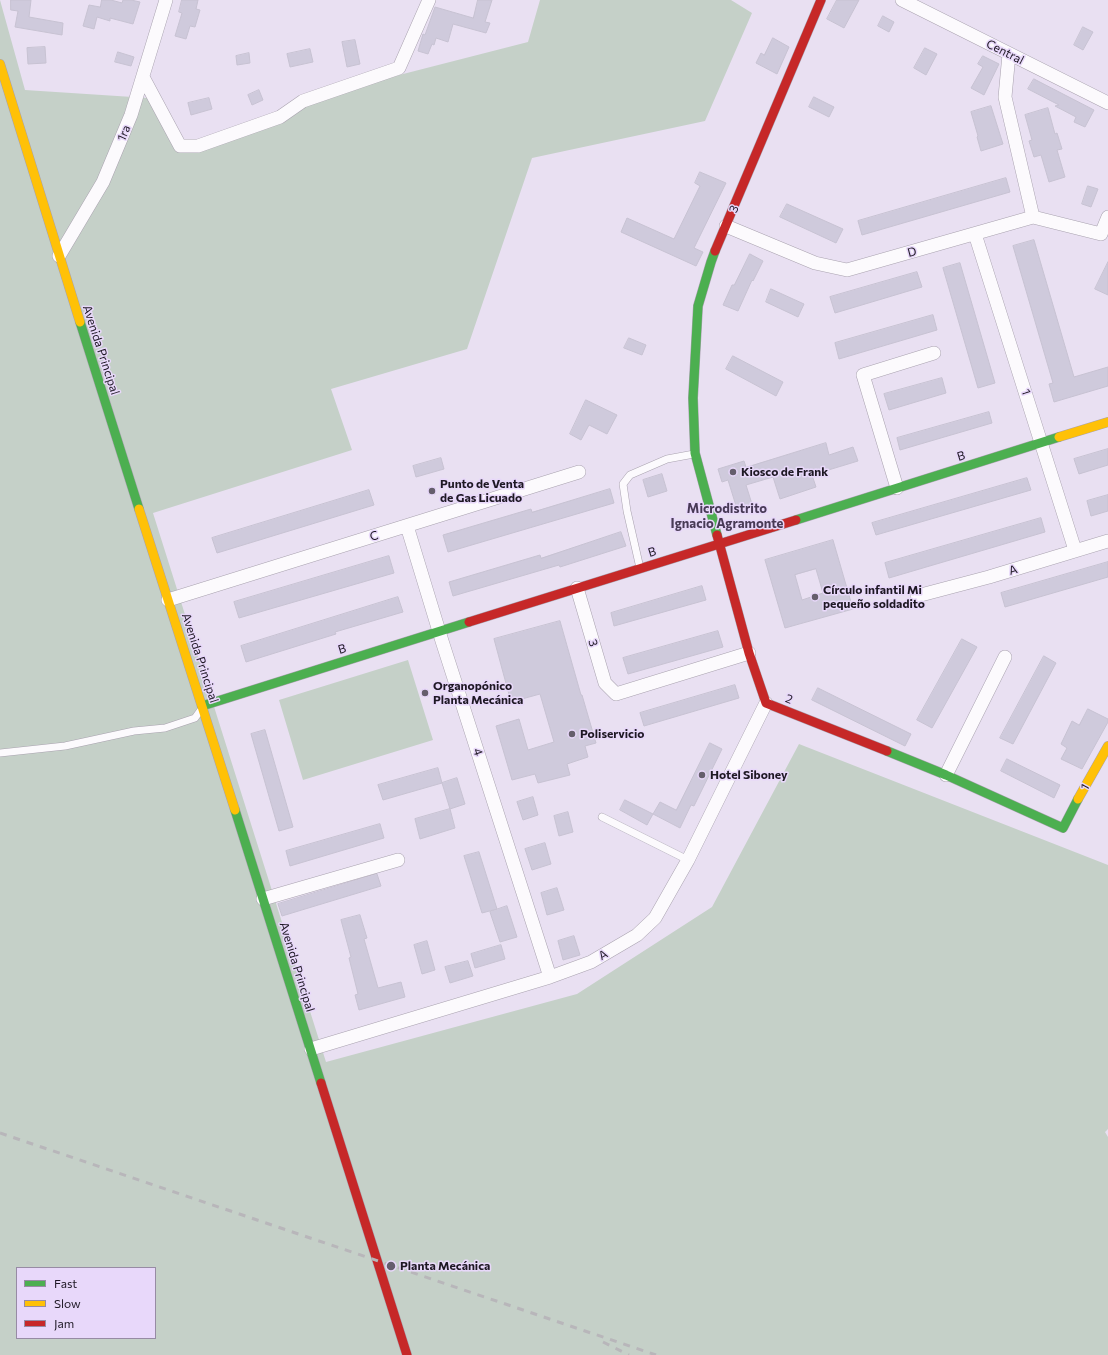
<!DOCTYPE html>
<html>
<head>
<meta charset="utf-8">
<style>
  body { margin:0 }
  #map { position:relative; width:1108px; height:1355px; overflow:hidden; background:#e9e0f2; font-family:Commissioner,sans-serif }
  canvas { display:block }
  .legend { position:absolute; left:16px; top:1267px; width:140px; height:72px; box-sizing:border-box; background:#e8d8fa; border:1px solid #978ba4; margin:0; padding:5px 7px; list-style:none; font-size:12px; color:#1e1824 }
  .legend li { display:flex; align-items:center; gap:8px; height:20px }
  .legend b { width:20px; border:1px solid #978ba4 }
</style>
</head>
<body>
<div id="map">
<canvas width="1108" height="1355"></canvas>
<ul class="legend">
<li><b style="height:5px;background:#4caf50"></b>Fast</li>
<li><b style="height:5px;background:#ffc107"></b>Slow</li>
<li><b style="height:5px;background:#c62828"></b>Jam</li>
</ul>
</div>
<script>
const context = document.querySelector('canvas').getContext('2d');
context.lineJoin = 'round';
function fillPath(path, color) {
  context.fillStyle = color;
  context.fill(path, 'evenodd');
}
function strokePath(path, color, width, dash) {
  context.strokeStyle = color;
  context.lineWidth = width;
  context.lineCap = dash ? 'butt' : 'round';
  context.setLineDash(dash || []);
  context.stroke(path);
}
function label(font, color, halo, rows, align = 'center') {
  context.font = font + ' Commissioner,sans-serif';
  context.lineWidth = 3;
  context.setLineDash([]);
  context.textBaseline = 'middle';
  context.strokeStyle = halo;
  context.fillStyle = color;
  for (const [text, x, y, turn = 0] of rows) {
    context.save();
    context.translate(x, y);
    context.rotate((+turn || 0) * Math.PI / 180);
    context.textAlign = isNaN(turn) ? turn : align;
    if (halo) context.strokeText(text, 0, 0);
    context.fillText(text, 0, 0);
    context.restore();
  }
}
fillPath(new Path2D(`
  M0,0L25,90L148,98L176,149L368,83L528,42L540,0H731L752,13L705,121L532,158L467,349L331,389L352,450L153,513L326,1062L577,994L712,907L799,744L1108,865V1129L1105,1132L1108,1137V1355H0ZM17,1268H155V1338H17Z
  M408,660L433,740L303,780L279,700Z`), '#c5d0c8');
const building = new Path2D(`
  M11,0H31L29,17L63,23L62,35L15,27L18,11L11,10Z
  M102,0H111L122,3L123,0H131L140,2L133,24L110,18V21L97,17L94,29L83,26L89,5L100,7Z
  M182,0H198L196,9L200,10L195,27L190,26L186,39L175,36L182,13L179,12Z
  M478,0H492L485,22L490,23L486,33L453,24L448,42L436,38L434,45L432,44L428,54L418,51L423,34L425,35L435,7L473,18Z
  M837,0H859L844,28L827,19Z
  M883,16L894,22L889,32L878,26Z
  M1083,27L1093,32L1083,50L1074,45Z
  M773,38L789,47L777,74L756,63L761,53L764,55Z
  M355,40L360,64L347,67L342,42Z
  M45,47L46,63L28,64L27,48Z
  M925,48L937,54L926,75L914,68Z
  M310,49L313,62L290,67L287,54Z
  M118,52L134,57L131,66L115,62Z
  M249,53L250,63L237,65L236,56Z
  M983,56L999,64L984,95L971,88L983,67L978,64Z
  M1034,79L1094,110L1085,127L1074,122L1076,117L1055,106L1059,105L1028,89Z
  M259,90L263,100L252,105L248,95Z
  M814,97L834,107L829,117L809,107Z
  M209,98L212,109L191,115L188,103Z
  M991,106L1003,144L981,151L977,137L978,136L971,112Z
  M1048,108L1055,134L1057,133L1062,149L1057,150L1065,177L1049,182L1041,155L1034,157L1029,141L1032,140L1025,115Z
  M700,172L726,183L694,248L703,252L696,266L621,232L627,218L674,239L700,186L695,183Z
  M1006,178L1010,192L862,235L858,221Z
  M1088,186L1098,189L1091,207L1082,204Z
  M787,204L843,229L836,243L780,217Z
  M1034,240L1074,377L1108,367V386L1054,402L1049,384L1053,383L1013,246Z
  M750,254L763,261L753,281L752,280L738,311L723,305L732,285H734Z
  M1108,262V295L1095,289Z
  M960,263L995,383L978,388L943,268Z
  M917,272L922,287L835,313L830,297Z
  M771,289L804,304L798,317L766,302Z
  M933,315L937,330L839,359L835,343Z
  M629,338L646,345L642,355L624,348Z
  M733,356L783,382L776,396L726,369Z
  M942,378L946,393L889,410L884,394Z
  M586,400L617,415L607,434L589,425L581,440L570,434Z
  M989,412L992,423L900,450L897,438Z
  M826,443L829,455L853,447L858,461L812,475L816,487L780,499L773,477L746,485L752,504L737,509L728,480L722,482L718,469L744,461L746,467Z
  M1108,449V465L1079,474L1074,459Z
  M441,458L444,469L416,477L413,466Z
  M662,474L667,491L648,497L643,480Z
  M1027,478L1031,490L876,535L872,523Z
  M610,489L614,503L448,552L443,535L531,509L532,512Z
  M369,490L374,505L217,553L212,538Z
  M1108,495V511L1091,516L1087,501Z
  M1041,518L1045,532L889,578L885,563Z
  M621,532L626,546L560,567L559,565L453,596L449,582L540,555L541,558Z
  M833,540L853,609L785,628L765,560ZM816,569L823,593L802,600L795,575Z
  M389,556L394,573L239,618L234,602Z
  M1108,562V577L1005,607L1001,593Z
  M702,586L706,600L614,626L611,613Z
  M398,597L403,612L335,632L336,634L246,662L241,646Z
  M560,621L581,695H582L596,743L585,746L588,757L567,764L570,775L538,783L535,774L512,780L496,726L519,719L528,750L554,742L540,694L511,702L494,639Z
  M718,631L723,647L628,674L623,658Z
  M962,639L977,647L932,728L917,720Z
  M1044,656L1056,663L1013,744L1000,738Z
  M735,685L739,698L644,726L640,713Z
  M818,688L911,734L905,746L812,700Z
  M1088,709L1108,719V722L1082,769L1061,759L1067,748L1061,744L1072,721L1079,725Z
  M265,730L293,827L279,831L251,734Z
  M710,743L722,749L694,806L691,805L680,828L653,814L660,802L676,810Z
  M1007,759L1060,785L1054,798L1001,771Z
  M438,768L442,783L383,800L378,785Z
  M457,778L465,804L450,809L442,783Z
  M533,797L538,815L523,820L517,802Z
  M625,800L653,814L647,825L620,810Z
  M450,809L455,828L420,839L415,819Z
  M568,812L573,832L559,836L554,816Z
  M380,824L384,838L290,866L286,851Z
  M545,843L551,864L532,870L525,849Z
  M479,852L497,909L482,913L464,856Z
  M377,874L381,886L282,916L278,904Z
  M557,888L564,910L547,915L541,893Z
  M507,906L517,937L500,942L490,912Z
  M360,915L367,938L364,939L378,988L401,982L405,997L359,1010L355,995L358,994L349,958L351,957L341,920Z
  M574,936L580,955L563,960L558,941Z
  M427,941L435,970L422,974L414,945Z
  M501,945L505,959L475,968L471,954Z
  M468,961L473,976L450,983L445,967Z`);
fillPath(building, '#cfcadc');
strokePath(building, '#c7c2d2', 1);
const lane = new Path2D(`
  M640,568L627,511L623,484L630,475L667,459L694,454
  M0,753L65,746L134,731L165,728L195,718L200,711
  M602,817L688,860`);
const street = new Path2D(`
  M902,0L1108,103
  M1009,54L1005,97L1033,217
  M143,77L180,146H198L280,117L303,101L399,68L429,0
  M726,226L815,263L847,270L1033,217L1101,234L1108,217
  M975,234L1075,550
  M59,256L103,182L131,115L166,0
  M897,488L863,375L934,353
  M407,526L442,641L550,977
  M577,588L605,683L616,694L749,653
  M917,596L989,577L1108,541
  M168,600L579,472
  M946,775L1005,657
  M263,899L398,860
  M311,1049L550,977L591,962L637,935L655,918L688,860L766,703`);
const fast = new Path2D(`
  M715,251L711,262L698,306L693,398L695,453L717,535
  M80,322L139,509
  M796,520L1059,437
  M202,706L469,622
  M887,751L946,775L1063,828L1078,799
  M235,810L321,1083`);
const slow = new Path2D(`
  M0,64L80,322
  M1059,437L1108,422
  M139,509L235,810
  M1078,799L1108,746`);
const jam = new Path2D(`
  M715,251L821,0
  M717,535L749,653L766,703L887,751
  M469,622L796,520
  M321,1083L407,1355`);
strokePath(lane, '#a9a2af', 8);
strokePath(street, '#a9a2af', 14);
strokePath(fast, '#a9a2af', 10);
strokePath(slow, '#a9a2af', 10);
strokePath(jam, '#a9a2af', 10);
strokePath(lane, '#fcfafd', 7);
strokePath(street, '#fcfafd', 13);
strokePath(fast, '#4caf50', 9);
strokePath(slow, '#ffc107', 9);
strokePath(jam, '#c62828', 9);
strokePath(new Path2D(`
  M0,1133L656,1355
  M603,1342L629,1355`), '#b8b6ba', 3, [7, 7]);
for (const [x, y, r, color] of [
  [733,472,4,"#655e6c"],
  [432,491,4,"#655e6c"],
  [815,597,4,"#655e6c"],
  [425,693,4,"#655e6c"],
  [572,734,4,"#655e6c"],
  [702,775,4,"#655e6c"],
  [391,1266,5,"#655e6c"]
]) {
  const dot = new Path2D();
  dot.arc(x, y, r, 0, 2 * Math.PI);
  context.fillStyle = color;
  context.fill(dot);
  strokePath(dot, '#e8d8fa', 1.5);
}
label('12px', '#1e1824', '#e8d8fa', [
  ["Central",1005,52,27],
  ["1ra",124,133,-67],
  ["3",734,209,-67],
  ["D",912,252,-15],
  ["Avenida Principal",101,350,72],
  ["1",1026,392,72],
  ["B",961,456,-17],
  ["C",374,536,-17],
  ["B",652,552,-17],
  ["A",1013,570,-17],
  ["3",593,643,74],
  ["B",342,649,-17],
  ["Avenida Principal",200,658,72],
  ["2",789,699,22],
  ["4",478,752,72],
  ["1",1085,787,-61],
  ["A",603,955,-30],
  ["Avenida Principal",297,967,73]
]);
label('bold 12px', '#1e1824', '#e8d8fa', [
  ["Kiosco de Frank",741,472],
  ["Punto de Venta",440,484],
  ["de Gas Licuado",440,498],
  ["Círculo infantil Mi",823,590],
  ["pequeño soldadito",823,604],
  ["Organopónico",433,686],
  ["Planta Mecánica",433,700],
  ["Poliservicio",580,734],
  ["Hotel Siboney",710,775],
  ["Planta Mecánica",400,1266]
], 'left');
label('bold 13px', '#483a56', '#e8d8fa', [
  ["Microdistrito",727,509],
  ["Ignacio Agramonte",727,524]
]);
</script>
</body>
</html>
